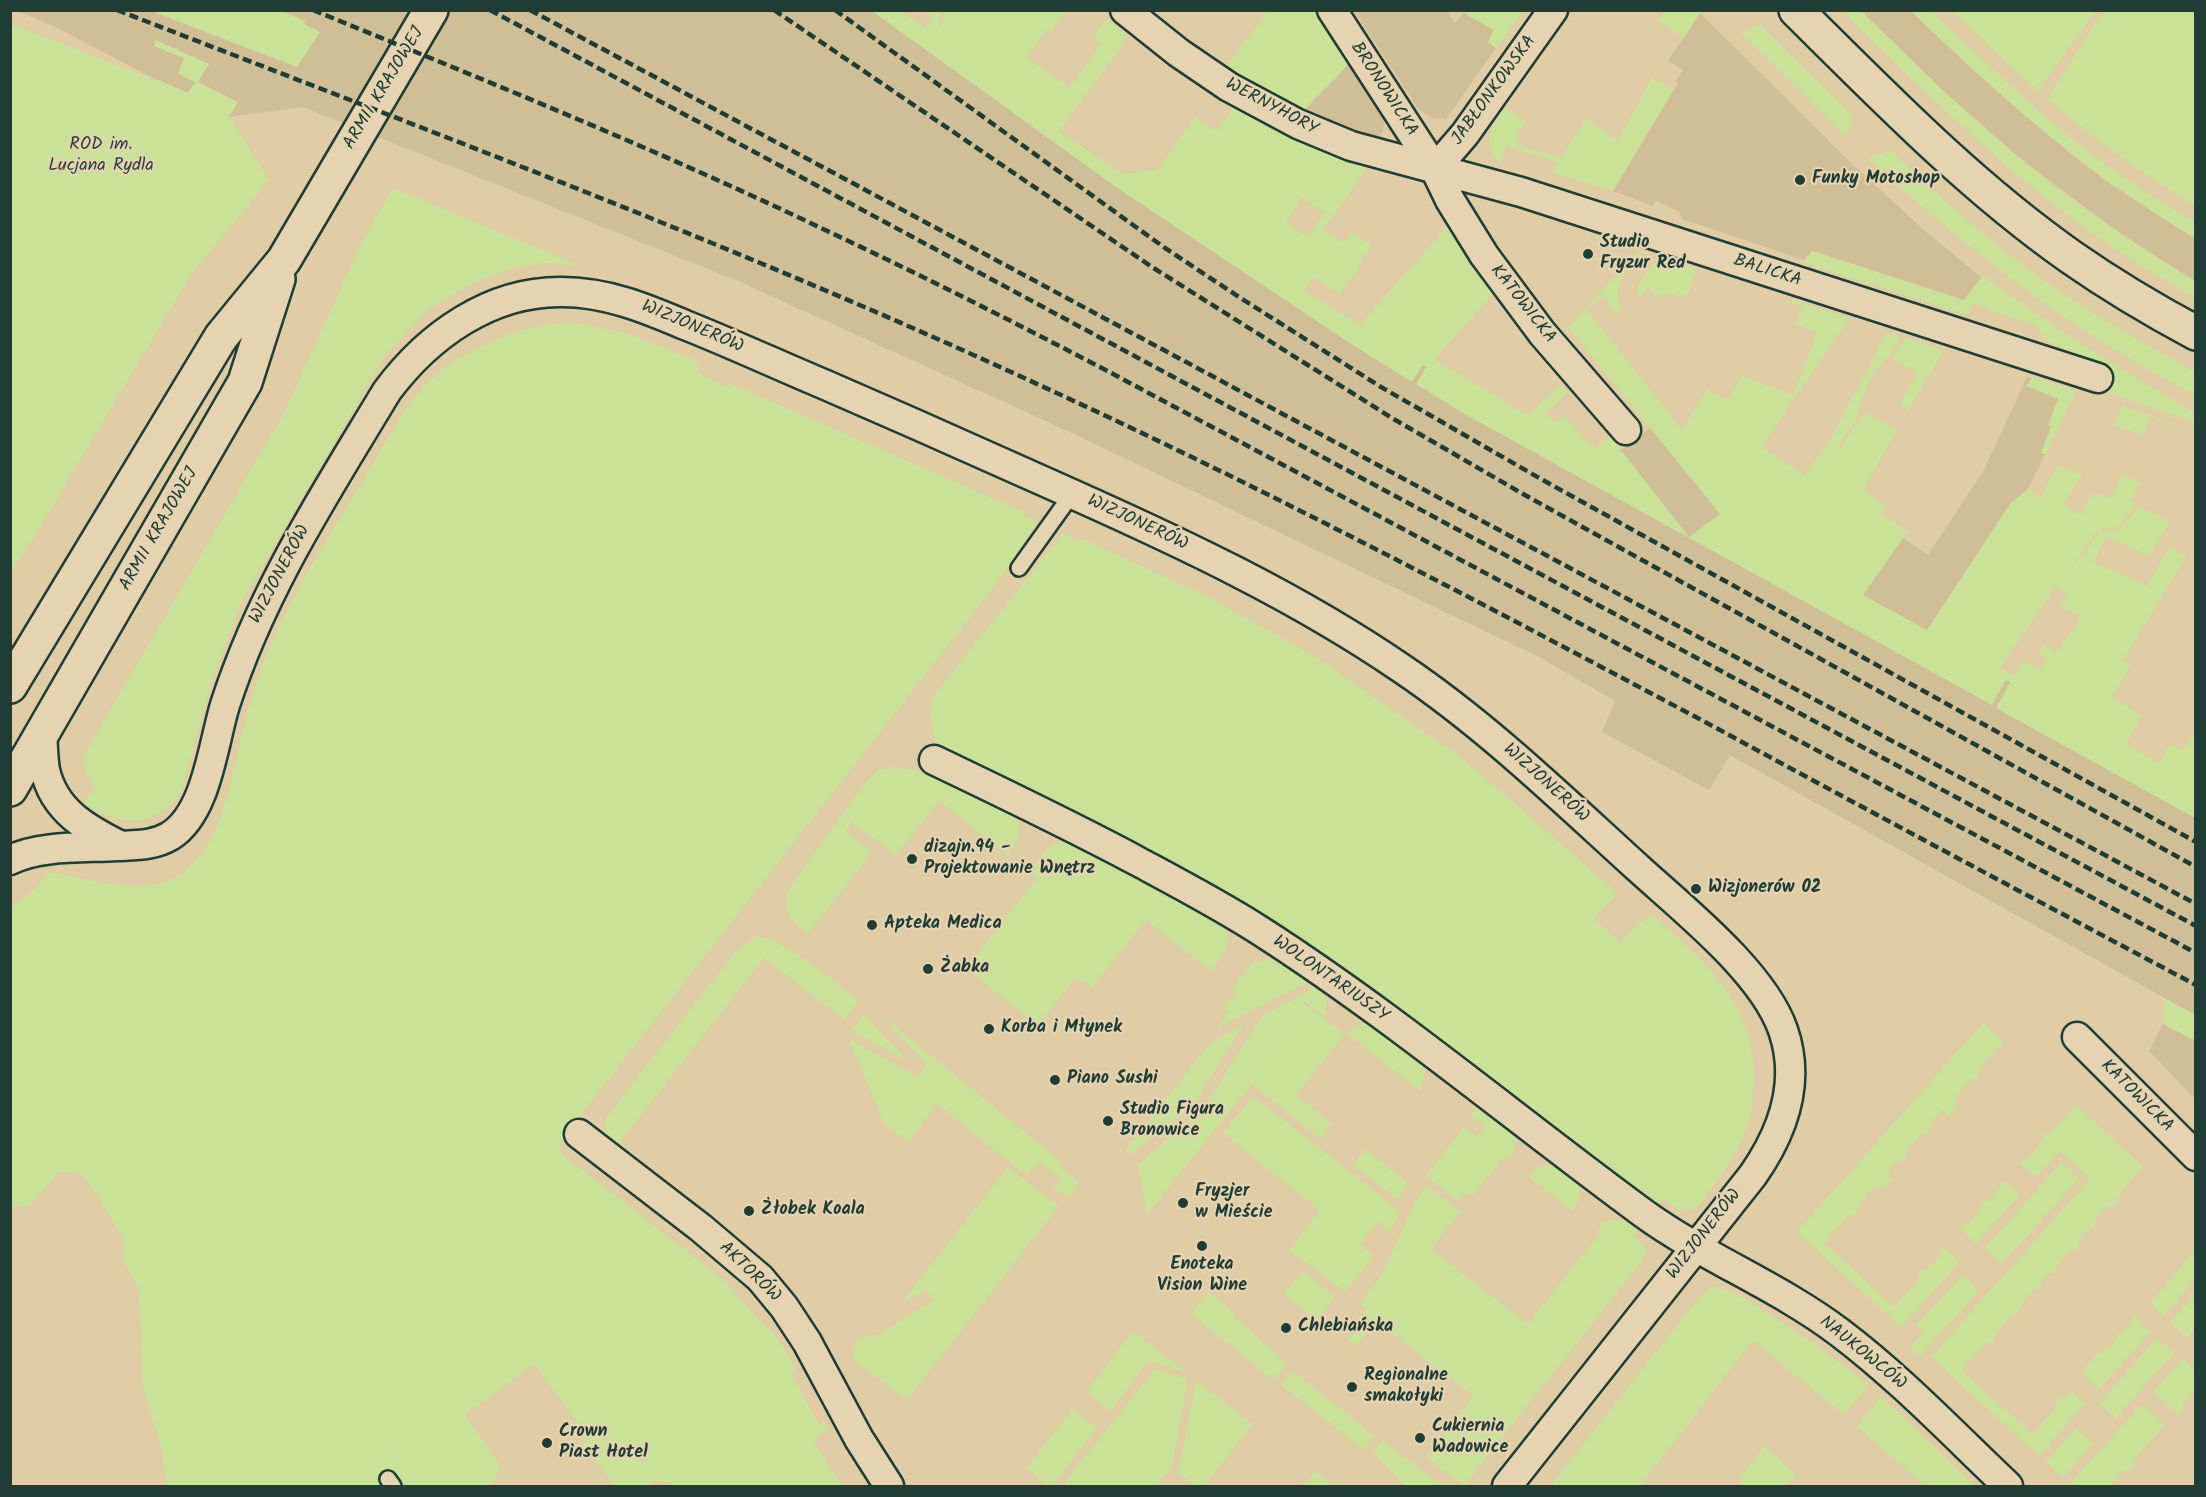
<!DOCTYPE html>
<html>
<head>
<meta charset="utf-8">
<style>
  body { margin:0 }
  #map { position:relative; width:2206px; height:1497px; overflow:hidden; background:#e0cca5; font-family:Kalam,sans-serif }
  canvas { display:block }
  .frame { position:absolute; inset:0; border:12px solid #1f3d34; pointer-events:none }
</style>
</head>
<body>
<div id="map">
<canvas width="2206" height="1497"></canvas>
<div class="frame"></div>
</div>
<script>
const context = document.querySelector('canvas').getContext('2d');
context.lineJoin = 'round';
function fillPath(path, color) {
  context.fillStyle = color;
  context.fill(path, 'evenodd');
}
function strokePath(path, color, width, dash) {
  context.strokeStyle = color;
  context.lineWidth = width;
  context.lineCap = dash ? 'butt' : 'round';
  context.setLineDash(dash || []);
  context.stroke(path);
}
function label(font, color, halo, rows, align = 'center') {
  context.font = font + ' Kalam,sans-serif';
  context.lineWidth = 4.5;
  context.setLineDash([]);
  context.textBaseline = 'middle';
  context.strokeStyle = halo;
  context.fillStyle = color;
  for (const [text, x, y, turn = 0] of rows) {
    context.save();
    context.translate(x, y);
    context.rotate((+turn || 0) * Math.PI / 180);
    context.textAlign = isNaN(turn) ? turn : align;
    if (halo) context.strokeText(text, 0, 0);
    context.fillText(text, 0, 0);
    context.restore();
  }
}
fillPath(new Path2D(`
  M18,11H902L1063,126L1059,131L1124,174L1154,169L1287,260L1304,290L1423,365L1533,431L1599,467L1651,427L1720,513L1862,594L1903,538L1928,555L1984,470L2027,377L2075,392L2028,489L2010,504L1928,630L2195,784V1015L1730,755L1709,790L1602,732L1615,701L1541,658L1072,433L738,281L303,107L228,117L61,30Z
  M1354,11H1447L1455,23L1464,13L1494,30L1488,42L1496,48L1446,119L1432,118L1419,110Z
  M1861,11H1911L2008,101L2081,162L2113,186L2195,238V281L2120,233L2027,164L1951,98Z
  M1700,13L1847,159L1924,230L1981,277L1964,300L1812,251L1804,260L1682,219L1680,212L1656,201L1653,206L1613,191L1678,83L1676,81L1683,70L1668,61Z
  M1351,59L1384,119L1383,132L1373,143L1299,115Z
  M2163,1024L2195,1040V1099L2149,1051Z`), '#d0be97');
fillPath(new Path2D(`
  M975,10L1066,11L1051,31L1047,29L1027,57L1070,88L1101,44L1094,39L1096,35L1095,33L1107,19L1129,36L1059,131L1124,174L1154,169L1156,171L1195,118L1216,131L1236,105L1289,131L1368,166L1323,230L1344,243L1352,232L1372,245L1357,267L1359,268L1339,294L1313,277L1304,290L1360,325L1448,225L1493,294L1434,359L1527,415L1561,386L1567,392L1546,413L1555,423L1563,416L1594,448L1610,436L1689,537L1720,514L1568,327L1639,251L1642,252C1625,273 1611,282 1622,311L1617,314L1603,296L1587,310L1682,430L1707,390L1728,400L1742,376L1793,395L1817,333L1795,324L1803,306L1789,302L1790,299L1850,318L1761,447L1804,475L1831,438L1887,332L1901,336L1890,355L1874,372L1865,388L1856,421L1839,444L1842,446L1864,413L1897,430L1863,489L1885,506L1880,513L1908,531L1863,595L1927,630L2010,504L2028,489L2040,498L2057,466L2082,474L2064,504L2081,516L2093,492L2111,498L2123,474L2140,483L2130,501L2137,505L2115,530L2106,527L2097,531L2074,564L2075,565L2100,531L2106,529L2116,533L2140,506L2169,522L2149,556L2106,536L2094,562L2146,586L2170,547L2186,557L2123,660L2131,665L2111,697L2142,716L2126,744L2159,763L2170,744L2183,751L2195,730V818L1996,708L2010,682L2006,680L1992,705L1461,412L1416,384L1426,367L1423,365L1412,382L1345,340L1116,187L872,11H902L925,27L932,17L925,11H941L938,25L941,26L945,11ZM1302,197L1325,213L1307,237L1286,222ZM2056,586L2067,595L2061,606L2078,615L2079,622L2056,653L2043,644L2038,652L2047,659L2041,670L2023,661L2014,676L2000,668Z
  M1269,10L1314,11L1351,59L1341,73L1299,115L1206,62L1212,55L1227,65Z
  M2104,10L2195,11V205C2140,173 2096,139 2047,99Z
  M151,11H281L306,21L304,24L320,32L297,67Z
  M1461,11H1523L1496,48L1488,42L1494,30Z
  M1662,11H1697L1700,13L1684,38L1658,21L1662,15Z
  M1842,11H1861C1904,53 1947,96 1993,135C2055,190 2124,239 2195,281V298C2152,272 2109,247 2069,216C1987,154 1915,82 1842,11Z
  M1911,11H1932C1988,66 2046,121 2110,168C2138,188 2167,205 2195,222V238C2088,175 2000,97 1911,11Z
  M1952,11H2095L2038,91Z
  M11,24L158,81L159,80L188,93L195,82L178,74L184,58L154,46L156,40L209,64L198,82L238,102L229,117L269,180L190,276L33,539L11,570Z
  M1759,24L1853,116L1846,137L1741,33Z
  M1652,77L1673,90L1613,191L1552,172L1558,162L1506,146L1500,165C1481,143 1490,128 1504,107L1526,122L1516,136L1519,145L1561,158L1586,118L1618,141Z
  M1890,150C1943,199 1998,250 2058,290C2102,320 2149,346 2195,372V395C2168,380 2139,365 2112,348C2024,294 1944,228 1868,158Z
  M393,188L578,265L544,263L512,268L470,284L429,309L385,355L243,599L212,679L181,793C149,831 122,825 82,804L95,788L85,773L84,755L284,413L361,244Z
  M1812,251L1964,300L1983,276C2052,325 2121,372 2195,412V422L2097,389L2105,368L2046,340L2036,325L1987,309L1988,307L1973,303L1968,315L1803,263Z
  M1659,257L1696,269L1689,292L1681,297L1664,292L1658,297L1649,288L1638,297C1633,284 1652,268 1659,257Z
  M569,322L623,332L697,361L699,373L726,387L729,383L1024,512L1025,516L1038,522L993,588L561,1140L560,1147L563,1155L724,1280L761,1322L773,1332L797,1369L791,1373L819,1425L824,1423L829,1429L813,1441L842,1486H676L655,1480L647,1486H614L573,1428L579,1424L534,1364L465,1415L499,1463C499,1473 496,1481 488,1486H401L393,1475L378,1486H167L162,1450L143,1387L139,1289L124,1262L123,1238L92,1187L80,1173L59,1172L28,1207L11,1205L10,913L16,904L37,887L48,872C90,877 140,901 180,874C218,848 225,804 235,763C240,741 246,719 252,697C274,619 325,544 366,476C386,442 406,401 436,375C459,356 488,342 516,332C532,326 552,325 569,322Z
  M1905,338L1944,350L1908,411L1899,406L1917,373L1892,358Z
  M2033,377L2076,391L2046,454L2041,453L2051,427L2048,425L2058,399L2026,386Z
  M2122,406L2178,424V426L2151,417L2143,435L2114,426Z
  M1063,533L1078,541L1083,539L1204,595L1313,655L1462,758L1615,891L1614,897L1594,918L1620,943L1640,922L1654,915C1691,951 1735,984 1748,1036C1755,1060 1755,1085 1751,1109C1746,1140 1729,1165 1710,1190C1704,1198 1698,1209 1687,1210C1677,1211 1670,1203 1663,1198L1656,1206L1416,1022L1304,940L1205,880L1042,795L936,746L930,715L932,698Z
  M894,767L915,770L1010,812C1027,826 1018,841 1007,855L939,801L896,855L851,822L845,831L873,852L807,934C790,919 785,915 787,891L862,787L879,770Z
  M1068,839L1220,922C1236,941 1224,955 1211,971L1146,920L1092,988L1076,977L1038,1025L966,968L1037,878L1029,872C1042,856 1047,843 1068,839Z
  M756,936C788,940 832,981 858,1000L845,1020L764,958L616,1147C605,1137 604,1132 606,1118L735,952Z
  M1268,959L1281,960L1307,979L1304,984L1216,1029L1229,1013L1223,1008L1236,992L1232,988L1253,963Z
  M1314,983C1325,991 1330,1003 1324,1016L1304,1001L1243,1078L1251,1085L1147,1214L1138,1164L1200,1113L1263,1015L1309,991Z
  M2163,998L2195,1014V1040L2163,1024Z
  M1303,1003L1345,1034L1296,1095L1332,1124L1321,1139L1244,1078Z
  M875,1010L1062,1162L1059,1166L1079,1183L1067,1198L1054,1187L1061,1179L1040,1162L1026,1175L937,1104L908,1142L884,1123L849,1039L918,1077L927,1065Z
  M864,1014L906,1060L851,1030Z
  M1983,1023L2004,1041L1981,1066L1979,1076C1966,1081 1957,1091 1954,1104L1957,1106L1949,1116L1942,1110L1932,1122L1929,1131C1916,1136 1908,1146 1905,1159L1896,1162L1886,1173L1892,1179L1884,1189L1881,1186C1867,1191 1859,1200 1856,1214L1847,1217L1824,1243L1894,1307L1917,1281L1919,1272C1931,1268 1940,1259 1943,1246L1960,1262L1901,1327L1797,1232Z
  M1244,1024L1193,1105L1130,1155L1125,1151L1211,1042Z
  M1363,1024H1372L1421,1060C1427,1071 1424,1080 1420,1091L1346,1033Z
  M1251,1099H1257L1400,1211L1390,1232L1378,1222L1360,1244L1374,1256L1345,1292L1289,1250L1320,1210L1223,1133Z
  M1481,1103L1516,1134L1515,1150L1507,1160L1503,1157L1472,1197L1465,1192L1458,1201L1426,1176L1464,1127L1477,1137L1485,1127L1471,1116Z
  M2075,1105L2143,1167L2120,1193L2117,1203C2105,1206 2096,1216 2093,1229L2090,1227L2080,1238L2078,1248C2065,1252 2059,1259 2056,1272L2047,1275L2039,1283L2042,1286C2030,1291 2022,1301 2019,1313C2006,1318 1998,1328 1994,1341L1985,1344L1962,1370L2032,1434L2056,1408L2058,1398L2067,1395L2071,1391L2085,1404L2039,1456L1931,1357L2090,1179L2060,1151L2036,1177L2019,1162L2027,1159L2041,1143L2044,1135L2052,1131Z
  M1365,1149L1409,1184L1397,1199L1353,1165Z
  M2062,1162L2079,1178L2002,1264L1985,1248Z
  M1553,1164C1576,1171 1589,1191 1573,1211L1529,1177L1538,1168Z
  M1008,1167L1059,1206L907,1400L852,1359L857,1339L879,1334L933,1300L927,1290L902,1302Z
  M2005,1180L2020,1194L1976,1244L1959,1227C1971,1223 1978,1216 1981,1203L1990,1200Z
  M1426,1185L1460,1211L1431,1249L1528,1324L1600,1233L1597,1230L1603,1222C1618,1218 1626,1219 1638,1230L1634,1237L1644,1246L1647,1252L1641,1262L1464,1486L1426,1457L1473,1396L1376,1321L1355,1346L1347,1339L1362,1321L1359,1318L1367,1309L1360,1303L1382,1275L1411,1210Z
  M2195,1251V1279L2164,1316L2150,1303Z
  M1302,1271L1335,1297L1317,1320L1284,1294Z
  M1963,1275L1979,1291L1920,1356L1910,1348L1924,1332L1916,1325Z
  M1719,1286L1749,1301L1815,1344L1869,1385L1844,1415L1753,1340L1640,1486H1550L1690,1309C1699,1299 1706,1288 1719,1286Z
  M1208,1292L1236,1314L1234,1317L1287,1363L1274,1380L1191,1314Z
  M2195,1295V1329L2187,1338L2170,1322Z
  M2133,1315L2151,1331L2099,1389L2082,1373L2083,1370C2087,1365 2091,1359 2096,1355C2108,1346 2115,1350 2119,1330L2122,1333L2130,1324Z
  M1133,1331L1186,1372L1148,1361L1111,1411L1086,1392Z
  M2157,1338L2174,1353L2116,1418L2099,1403Z
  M2182,1359L2195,1372V1390L2184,1403L2182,1412L2178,1414L2153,1392Z
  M1155,1369L1188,1380L1171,1469L1157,1486H1062Z
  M1293,1371L1374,1436L1363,1449L1281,1385Z
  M1196,1381L1253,1424L1204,1486H1195L1178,1473Z
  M1881,1396L1975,1486H1926L1857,1427Z
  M2142,1404L2165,1425L2135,1458L2133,1468L2123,1471L2110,1486H2075L2071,1482Z
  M1073,1409L1097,1428L1052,1486H1048L1026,1468Z
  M2077,1428L2093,1444L2063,1478L2046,1462Z
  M1382,1441L1443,1486H1406L1373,1453Z
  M1764,1446L1796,1474L1785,1486H1744L1738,1480Z
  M1315,1471L1334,1486H1303Z`), '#c9e298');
const lane = new Path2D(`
  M1019,568L1072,494
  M388,1479L393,1486`);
const street = new Path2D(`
  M1125,10L1179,53L1229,87L1298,124L1351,146L1521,192L2098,378
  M1332,10L1435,169L1450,200L1484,255L1542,333L1626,430
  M1435,169L1465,134L1553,10
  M42,733C43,745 43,759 45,770C54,811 87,829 121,846
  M934,760C1003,793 1072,826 1139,862C1180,884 1220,905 1259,930C1393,1016 1515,1119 1643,1213C1705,1258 1778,1286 1839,1332C1900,1378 1953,1434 2008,1486
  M10,860C40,845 85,848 117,846C136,845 153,846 170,836C207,813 213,744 225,705C262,590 325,494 387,391C428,336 490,291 562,292C606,292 645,308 685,325C733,344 780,366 828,386C909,421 989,457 1070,493C1184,544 1297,597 1401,668C1487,726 1561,798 1638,868C1683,909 1763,972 1783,1030C1801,1082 1783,1132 1753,1175L1507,1486
  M2077,1037L2196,1156
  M579,1134L701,1228L760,1278L784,1307L807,1342L859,1439L889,1486`);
const secondary = new Path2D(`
  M1796,10C1884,97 1970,186 2071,257C2111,285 2153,310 2196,333
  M10,686L221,337L284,260L431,10
  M10,789L245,382L278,279`);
strokePath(lane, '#1f3d34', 20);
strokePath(street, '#1f3d34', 33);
strokePath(secondary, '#1f3d34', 38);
strokePath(lane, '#e5d3b1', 15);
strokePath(street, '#e5d3b1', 28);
strokePath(secondary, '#e5d3b1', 33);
strokePath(new Path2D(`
  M117,10C429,131 744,248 1048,389C1272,492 1489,607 1707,723C1869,811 2032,898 2196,985
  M313,10C484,80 656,149 823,229C921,275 1018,324 1115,375L2196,953
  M490,10L2196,926
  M530,10L2196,904
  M774,10L1152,267L1392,418L1523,494L2196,867
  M835,10L1165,248L1239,297L1381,387L1541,479L2196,842`), '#1f3d34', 4.5, [9, 4.5]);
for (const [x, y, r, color] of [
  [1800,180,6,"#1f3d34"],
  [1588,254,6,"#1f3d34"],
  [912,859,6,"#1f3d34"],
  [1696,889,6,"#1f3d34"],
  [872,925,6,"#1f3d34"],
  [928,969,6,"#1f3d34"],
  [989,1029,6,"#1f3d34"],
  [1055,1080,6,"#1f3d34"],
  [1108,1121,6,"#1f3d34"],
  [1183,1203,6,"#1f3d34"],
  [749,1211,6,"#1f3d34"],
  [1202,1246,6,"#1f3d34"],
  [1286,1328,6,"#1f3d34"],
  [1352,1387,6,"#1f3d34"],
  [1420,1438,6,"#1f3d34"],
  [547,1443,6,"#1f3d34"]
]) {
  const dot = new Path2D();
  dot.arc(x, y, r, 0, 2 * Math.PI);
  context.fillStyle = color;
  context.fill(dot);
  strokePath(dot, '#e5d3b1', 2);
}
label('18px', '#1f3d34', '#e5d3b1', [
  ["ARMII KRAJOWEJ",385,89,-59],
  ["BRONOWICKA",1383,90,57],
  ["JABŁONKOWSKA",1495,91,-54],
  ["WERNYHORY",1271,108,28],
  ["BALICKA",1767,272,18],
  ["KATOWICKA",1522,305,52],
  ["WIZJONERÓW",692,328,23],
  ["WIZJONERÓW",1137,524,25],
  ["ARMII KRAJOWEJ",160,530,-60],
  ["WIZJONERÓW",281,575,-62],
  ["WIZJONERÓW",1545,784,42],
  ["WOLONTARIUSZY",1330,980,35],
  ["KATOWICKA",2136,1097,45],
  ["WIZJONERÓW",1705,1235,-52],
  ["AKTORÓW",749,1273,44],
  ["NAUKOWCÓW",1862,1354,39]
]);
label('18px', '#284539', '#e5d3b1', [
  ["ROD im.",101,146],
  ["Lucjana Rydla",101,167]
]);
label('bold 18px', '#1f3d34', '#e5d3b1', [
  ["Funky Motoshop",1812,180],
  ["Studio",1600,244],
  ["Fryzur Red",1600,265],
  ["dizajn.94 -",924,849],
  ["Projektowanie Wnętrz",924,870],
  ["Wizjonerów 02",1708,889],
  ["Apteka Medica",884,925],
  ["Żabka",940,969],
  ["Korba i Młynek",1001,1029],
  ["Piano Sushi",1067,1080],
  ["Studio Figura",1120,1111],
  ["Bronowice",1120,1132],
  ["Fryzjer",1195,1193],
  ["w Mieście",1195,1214],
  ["Żłobek Koala",761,1211],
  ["Enoteka",1202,1266,"center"],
  ["Vision Wine",1202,1287,"center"],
  ["Chlebiańska",1298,1328],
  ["Regionalne",1364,1377],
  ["smakołyki",1364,1398],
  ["Cukiernia",1432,1428],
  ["Wadowice",1432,1449],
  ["Crown",559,1433],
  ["Piast Hotel",559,1454]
], 'left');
</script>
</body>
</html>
